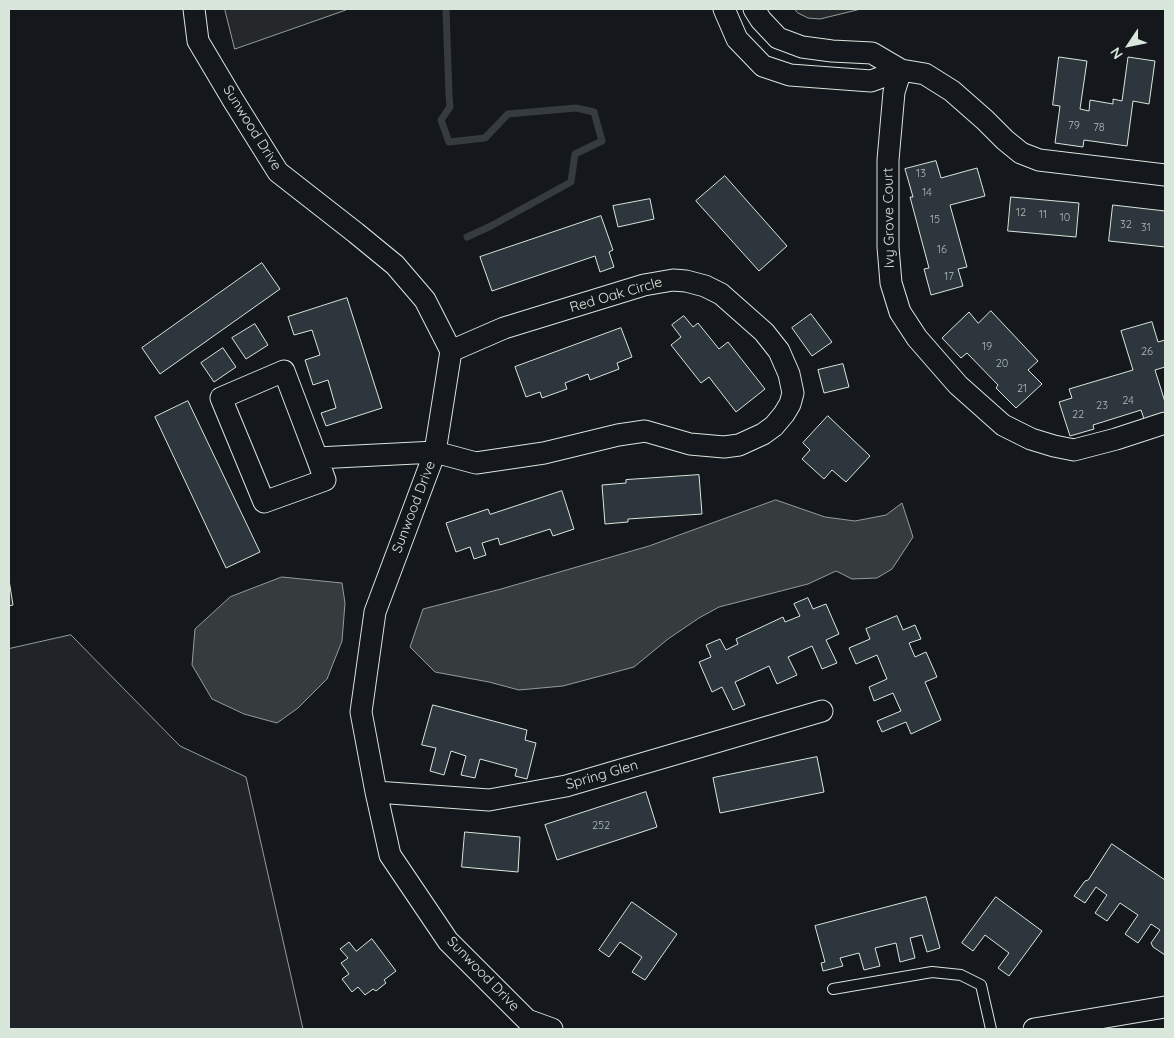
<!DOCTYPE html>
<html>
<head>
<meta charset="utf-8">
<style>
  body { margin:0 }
  #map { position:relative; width:1174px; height:1038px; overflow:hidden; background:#14181c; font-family:Quicksand,sans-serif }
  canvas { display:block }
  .frame { position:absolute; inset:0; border:10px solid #d8e6dc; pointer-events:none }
  .north { position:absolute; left:1104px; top:20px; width:50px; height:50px; -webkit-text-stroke:4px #14181c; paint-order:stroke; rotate:236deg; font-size:14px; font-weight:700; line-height:20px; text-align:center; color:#d8e6dc }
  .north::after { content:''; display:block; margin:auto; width:18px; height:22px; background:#d8e6dc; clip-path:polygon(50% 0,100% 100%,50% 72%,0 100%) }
</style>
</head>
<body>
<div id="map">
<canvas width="1174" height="1038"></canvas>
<div class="frame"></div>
<div class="north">N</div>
</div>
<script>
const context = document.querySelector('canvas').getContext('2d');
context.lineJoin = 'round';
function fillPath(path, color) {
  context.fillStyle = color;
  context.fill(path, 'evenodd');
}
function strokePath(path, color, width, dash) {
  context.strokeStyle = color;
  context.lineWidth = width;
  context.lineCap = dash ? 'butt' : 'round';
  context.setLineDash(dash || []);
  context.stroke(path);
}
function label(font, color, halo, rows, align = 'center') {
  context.font = font + ' Quicksand,sans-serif';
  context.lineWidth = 4;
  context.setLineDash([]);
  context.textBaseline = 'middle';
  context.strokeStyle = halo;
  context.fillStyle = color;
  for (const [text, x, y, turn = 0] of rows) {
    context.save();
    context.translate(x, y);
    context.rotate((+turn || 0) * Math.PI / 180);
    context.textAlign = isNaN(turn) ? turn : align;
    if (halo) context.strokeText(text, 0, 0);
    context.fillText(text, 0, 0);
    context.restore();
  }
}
const green = new Path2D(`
  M71,635L180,746L246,777L303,1029H9V649Z`);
fillPath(green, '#202428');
strokePath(green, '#939e99', 1);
const parking = new Path2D(`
  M225,9H345L346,10L235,49Z
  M795,9H861L820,19L808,18L798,13Z`);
fillPath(parking, '#24282b');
strokePath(parking, '#939e99', 1);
const water = new Path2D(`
  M776,500L825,517L855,521L886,515L902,503L913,537L892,569L877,578L852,579L836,571L808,584L719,607L699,618L668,639L634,667L563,686L519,690L489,682L435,672L410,647L423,609L501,589L649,546Z
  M282,577L342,583L345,603L342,641L327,679L298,708L277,723L244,714L212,699L192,665L195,629L230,597Z`);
fillPath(water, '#363b3e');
strokePath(water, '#939e99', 1);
strokePath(new Path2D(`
  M446,9L449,95L450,107L441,120L449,142L485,138L508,114L576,108L594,112L602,141L575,154L571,182L491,226L467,237`), '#363b3e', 7);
const building = new Path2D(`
  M1059,57L1087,61L1080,109L1089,111L1090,100L1113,104V99L1122,101L1128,57L1155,61L1149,104L1133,101L1127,146L1084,140L1083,147L1055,143L1060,106L1053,105Z
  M936,161L941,178L977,168L985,196L950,205L967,267L958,269L963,286L931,295L924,269L929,268L910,197H913L905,169Z
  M725,176L787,246L759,271L696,201Z
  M1011,197L1079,203L1076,237L1008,231Z
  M650,199L654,219L618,227L613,206Z
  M1113,205L1165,211V247L1109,241Z
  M601,216L613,250L609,252L614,267L600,272L595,256L492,291L480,257Z
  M262,263L280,289L160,374L142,348Z
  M347,298L382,408L326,426L321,413L336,408L328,380L313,385L305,360L320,355L312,330L294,335L288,317Z
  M991,311L1038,361L1028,370L1042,384L1016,408L996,388L998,385L967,353L961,358L942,338L969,312L978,323Z
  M811,314L832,342L812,356L792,328Z
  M684,316L693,327L698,323L719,349L728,342L765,389L736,412L709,377L701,383L671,345L681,337L672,325Z
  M1152,322L1158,342L1165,340V367L1155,370L1165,402V412L1144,419L1141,410L1093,425L1094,429L1070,436L1059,402L1072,398L1069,389L1133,370L1121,331Z
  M255,324L268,345L246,359L232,338Z
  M621,328L632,357L617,363L619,369L590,380L588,374L565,383L567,389L542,398L540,392L526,397L515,367Z
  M223,348L236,367L214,382L201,363Z
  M843,364L849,387L824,393L818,370Z
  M188,401L260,552L226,568L155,417Z
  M828,416L870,456L846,482L832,470L824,479L802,459L810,450L803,443Z
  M699,475L702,514L628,519V522L605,524L602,485L626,483V480Z
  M562,491L574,529L553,536L550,529L500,545L498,538L482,543L486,555L474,559L470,547L456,552L446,523L488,509L490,514Z
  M9,580L13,605L9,606Z
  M808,598L813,609L826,604L839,634L826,640L837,663L822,669L812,646L788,657L797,675L777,684L769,666L735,682L745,705L733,710L722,687L712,692L699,662L711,657L706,645L720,639L726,650L738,644L736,639L783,617L785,622L800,616L794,604Z
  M897,616L903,630L915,625L921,639L909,643L915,657L926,652L937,677L925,682L941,720L911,734L906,722L882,732L877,721L901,711L893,693L874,701L869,687L887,679L877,655L856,664L849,648L870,639L866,629Z
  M433,705L527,730L525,740L536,743L527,779L515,776L517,769L480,759L475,778L461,775L466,756L451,751L444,775L430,771L436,748L422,745Z
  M817,757L824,792L720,813L713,778Z
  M646,792L657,827L557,860L545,825Z
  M465,832L520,837L518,872L462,867Z
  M1112,844L1165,880V955L1153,947L1151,943L1160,930L1151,924L1138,943L1125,934L1138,915L1120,903L1107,921L1095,913L1107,895L1096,887L1085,903L1074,896L1085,881L1088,880Z
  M926,897L940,948L927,952L922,935L910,938L915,958L900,962L896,943L875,948L880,966L864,970L859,953L840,958L843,966L823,971L821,963L825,962L815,926Z
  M996,897L1042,931L1009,976L998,968L1009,953L985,935L973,951L962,943Z
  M632,902L677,934L645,980L632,972L642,957L620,942L609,957L599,950Z
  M372,939L396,971L384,980L386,983L376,991L373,989L365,995L358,987L352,992L342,979L349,974L341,963L348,958L340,949L349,942L356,951Z`);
fillPath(building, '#2c363c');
strokePath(building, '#d8e6dc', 1);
const lane = new Path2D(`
  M833,989L932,972L961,975L981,985L991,1029`);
const street = new Path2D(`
  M194,9L198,41L233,100L278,172L356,233L395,265L425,300L451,351L435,452L375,612L361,712L376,792L390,855L448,941L527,1020L552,1029
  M724,9L737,39L763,66L790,75L871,81L901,70
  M754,9L761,20L778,38L802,47L832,51L872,53L901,70
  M1165,175L1039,160L1021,153L1005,140L985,120L952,91L925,74L901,70L894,92L888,160V247L891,283L900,312L917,338L958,385L1003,425L1031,439L1054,446L1074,450L1116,439L1165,423
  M317,458L325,480L264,502L221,398L284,371L317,458L435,452L476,463L544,453L618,435L645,431L690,444L724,447L739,445L763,434L774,426L784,414L790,404L793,393L789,374L779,351L764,332L721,294L705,286L686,281L673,280L644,285L504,328L451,351
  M376,792L489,800L566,786L822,711
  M1034,1029L1165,1007`);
strokePath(lane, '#d8e6dc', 12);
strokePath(street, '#d8e6dc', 23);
strokePath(lane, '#14181c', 10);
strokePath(street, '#14181c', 21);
label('11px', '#adbab4', null, [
  ["79",1074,126],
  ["78",1099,128],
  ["13",921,174],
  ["14",927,193],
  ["12",1021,213],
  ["11",1043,215],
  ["10",1065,218],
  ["15",935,220],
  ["32",1126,225],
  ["31",1146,228],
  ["16",942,250],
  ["17",949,277],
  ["19",987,347],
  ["26",1147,352],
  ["20",1002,364],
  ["21",1022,389],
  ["24",1128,401],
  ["23",1102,406],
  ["22",1078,415],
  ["252",601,826]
]);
label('14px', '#d8e6dc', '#14181c', [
  ["Sunwood Drive",252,128,58],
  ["Ivy Grove Court",889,218,-91],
  ["Red Oak Circle",616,295,-16],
  ["Sunwood Drive",414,507,-69],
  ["Spring Glen",602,775,-16],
  ["Sunwood Drive",483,974,46]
]);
</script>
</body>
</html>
